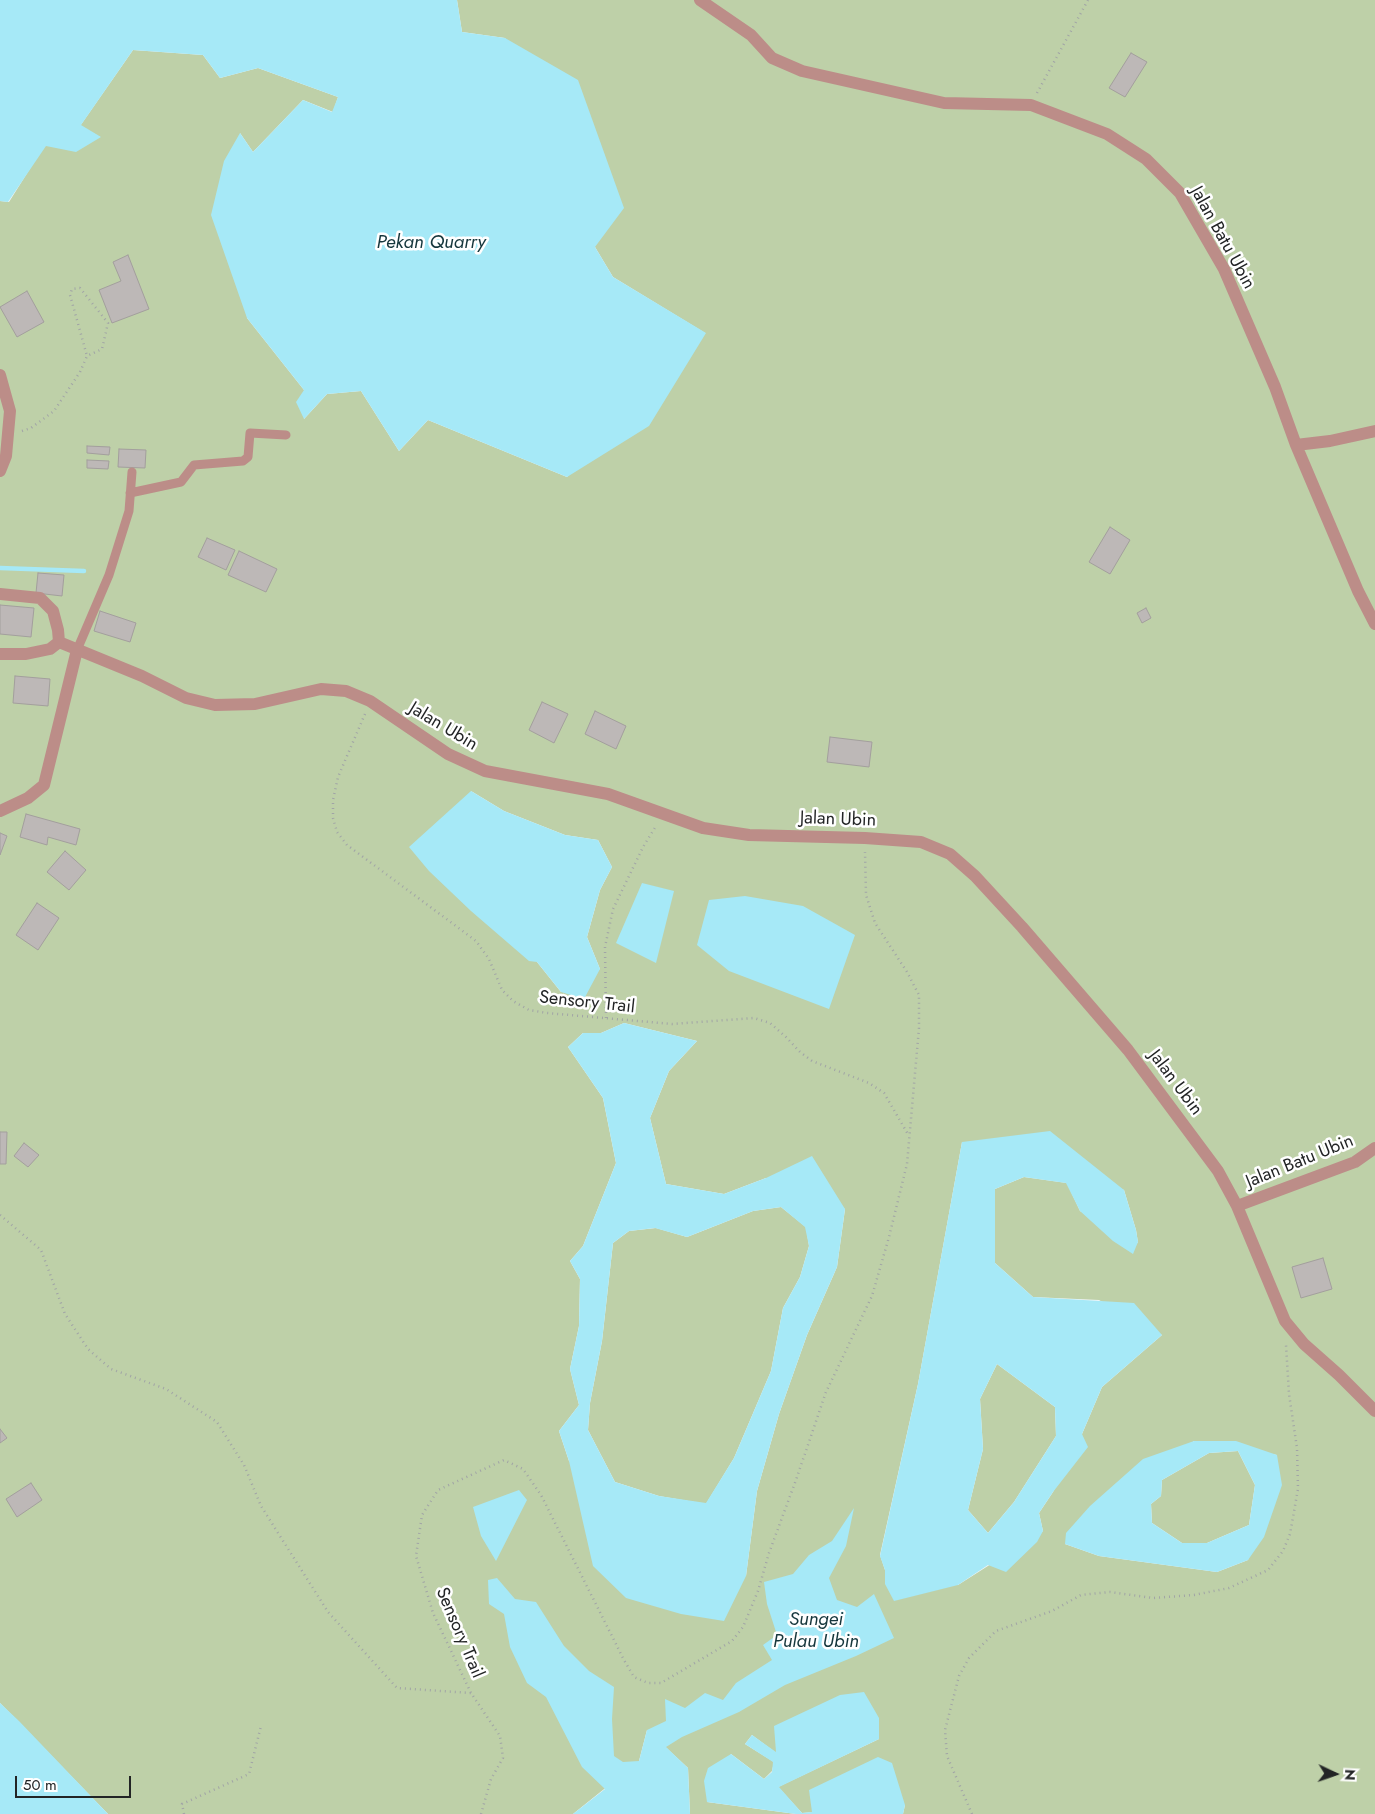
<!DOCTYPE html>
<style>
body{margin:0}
#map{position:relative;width:1375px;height:1814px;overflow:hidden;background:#f3f6f9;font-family:Jost,sans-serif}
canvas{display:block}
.north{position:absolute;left:1310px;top:1749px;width:50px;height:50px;-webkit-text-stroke:4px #fff;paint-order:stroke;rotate:93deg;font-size:14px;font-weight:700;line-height:20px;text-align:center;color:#222425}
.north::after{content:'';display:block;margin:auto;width:18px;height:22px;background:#222425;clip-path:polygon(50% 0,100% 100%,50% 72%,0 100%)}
.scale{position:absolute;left:15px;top:1776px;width:116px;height:22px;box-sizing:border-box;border:2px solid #222425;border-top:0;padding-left:6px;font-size:15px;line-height:18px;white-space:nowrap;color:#222425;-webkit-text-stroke:4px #fff;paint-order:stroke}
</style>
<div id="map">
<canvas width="1375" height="1814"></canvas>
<div class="north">N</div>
<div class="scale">50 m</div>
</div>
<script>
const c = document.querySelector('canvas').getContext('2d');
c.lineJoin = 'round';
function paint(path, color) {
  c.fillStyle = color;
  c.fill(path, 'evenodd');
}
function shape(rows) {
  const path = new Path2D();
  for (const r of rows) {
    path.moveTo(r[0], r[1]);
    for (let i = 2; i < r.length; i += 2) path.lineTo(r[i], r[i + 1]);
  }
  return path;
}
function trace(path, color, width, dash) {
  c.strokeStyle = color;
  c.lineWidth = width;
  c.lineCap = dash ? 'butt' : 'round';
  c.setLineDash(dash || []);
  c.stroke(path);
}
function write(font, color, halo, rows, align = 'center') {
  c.font = font + ' Jost,sans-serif';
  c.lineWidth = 5;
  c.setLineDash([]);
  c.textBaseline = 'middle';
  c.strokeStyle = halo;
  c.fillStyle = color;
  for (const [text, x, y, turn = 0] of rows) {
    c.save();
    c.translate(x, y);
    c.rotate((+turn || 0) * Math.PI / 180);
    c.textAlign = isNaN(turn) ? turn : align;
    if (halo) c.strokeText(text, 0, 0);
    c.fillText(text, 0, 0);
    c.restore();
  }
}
paint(shape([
 [457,0,1375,0,1375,1814,903,1814,905,1805,802,1813,778,1787,879,1739,776,1753,752,1735,745,1744,774,1762,772,1771,764,1779,731,1754,707,1802,796,1814,690,1814,688,1768,647,1730,639,1761,573,1814,108,1814,0,1703,0,201,9,202,44,146,71,132,100,137,80,126,133,50,203,55,220,78,258,68,338,97,333,112,303,100,253,152,240,133,247,318,304,390,304,419,327,394,361,391,399,451,428,420,567,477,705,333,613,277,595,247,505,38,462,32],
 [471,791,504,811,565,835,598,840,612,867,600,890,587,937,600,969,561,992,537,962],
 [624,1023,697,1041,669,1071,650,1118,666,1184,724,1194,766,1178,845,1209,837,1267,807,1335,779,1414,757,1491,746,1576,569,1461,559,1431,579,1405,570,1369,579,1326,580,1279,570,1261,583,1246,616,1163,603,1098,568,1047,583,1033,601,1033],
 [962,1142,1124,1190,1136,1230,1138,1243,1080,1211,1067,1183,1024,1177,995,1189,995,1263,1033,1297,1099,1300,1162,1335,1102,1387,1082,1434,1053,1492,1039,1513,1043,1531,958,1585,885,1584,885,1570,880,1555,918,1384],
 [1194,1441,1277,1455,1248,1560,1217,1572,1099,1556,1065,1544],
 [781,1207,806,1227,809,1246,800,1277,783,1308,771,1371,734,1458,706,1504,659,1496,615,1482,588,1430,590,1403,602,1341,613,1243,629,1231,656,1228,687,1237,753,1211],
 [997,1364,1055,1407,1056,1436,1014,1502,988,1533,968,1510,983,1449,980,1399],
 [1238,1451,1255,1485,1249,1525,1207,1543,1182,1543,1152,1523,1151,1504,1161,1496,1162,1480,1209,1453]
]), '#bed0a8');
paint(shape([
 [0,0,457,0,462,32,505,38,578,80,624,208,595,247,613,277,706,333,649,426,567,477,428,420,399,451,361,391,327,394,304,419,296,402,304,390,247,318,211,215,224,161,240,133,253,152,303,100,332,112,338,97,258,68,220,78,203,55,133,50,81,125,101,137,76,152,46,146,8,202,0,201],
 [471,791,504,811,565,835,598,840,612,867,600,890,587,937,600,969,584,999,561,992,537,962,529,961,471,911,429,871,409,847],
 [642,883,674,891,656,963,616,943],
 [745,896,803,906,855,935,829,1009,729,971,697,945,709,900],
 [624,1023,697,1041,669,1071,650,1118,666,1184,724,1194,766,1178,812,1156,845,1209,837,1267,807,1335,779,1414,757,1491,746,1576,724,1621,681,1614,626,1598,593,1566,569,1461,559,1431,579,1405,570,1369,579,1326,580,1279,570,1261,583,1246,616,1163,603,1098,568,1047,583,1033,601,1033],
 [781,1207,805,1227,809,1246,800,1277,783,1308,771,1371,734,1458,706,1503,659,1496,615,1482,588,1430,590,1403,602,1341,613,1243,629,1231,655,1228,687,1237,753,1211],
 [1050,1131,1124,1190,1136,1230,1138,1242,1133,1254,1113,1241,1080,1211,1066,1183,1024,1177,995,1189,995,1263,1033,1297,1134,1303,1162,1335,1102,1387,1082,1434,1088,1447,1053,1492,1039,1513,1043,1531,1037,1542,1006,1572,988,1565,958,1585,894,1601,885,1584,885,1570,880,1556,918,1384,962,1142],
 [997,1364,1055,1407,1056,1436,1014,1502,988,1533,968,1510,983,1449,980,1399],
 [1194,1441,1236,1441,1277,1455,1282,1485,1264,1537,1248,1560,1217,1572,1099,1556,1065,1544,1066,1533,1090,1506,1143,1459],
 [1238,1451,1255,1485,1249,1525,1207,1543,1182,1543,1152,1523,1151,1504,1161,1496,1162,1480,1209,1453],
 [519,1490,527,1500,496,1561,481,1536,473,1507],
 [854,1508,846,1546,829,1578,837,1600,857,1607,874,1594,894,1638,856,1656,785,1685,739,1712,682,1737,666,1747,688,1768,690,1814,573,1814,605,1789,582,1767,546,1697,527,1683,510,1647,504,1614,489,1604,488,1580,497,1578,515,1599,536,1602,564,1646,589,1671,614,1687,612,1719,614,1756,623,1762,639,1761,647,1730,666,1721,665,1699,685,1708,705,1693,723,1700,736,1683,772,1660,763,1645,777,1635,767,1604,764,1582,793,1574,809,1555,832,1541],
 [864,1692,879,1718,879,1739,779,1787,802,1813,812,1812,809,1790,878,1757,892,1763,905,1805,903,1814,796,1814,707,1802,704,1781,708,1768,731,1754,764,1779,772,1772,773,1762,745,1744,752,1735,776,1752,774,1726,840,1695],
 [0,1703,19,1721,108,1814,0,1814]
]), '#a6e9f7');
trace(shape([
 [0,568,84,571]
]), '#a6e9f7', 4.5);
const building = shape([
 [1131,53,1147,62,1125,97,1109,88,1131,53],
 [128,255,149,309,112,323,99,290,121,281,113,262,128,255],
 [27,291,44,322,17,337,0,307,27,291],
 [87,446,110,447,109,455,87,453,87,446],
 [119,449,146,450,145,468,118,467,119,449],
 [87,460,109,461,108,469,87,468,87,460],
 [1110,527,1130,540,1110,574,1089,562,1110,527],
 [207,538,235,550,226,570,198,557,207,538],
 [239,551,277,569,266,592,228,575,239,551],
 [38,573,64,575,62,596,36,593,38,573],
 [0,605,34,608,31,637,0,634,0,605],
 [1146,608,1151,618,1142,623,1137,613,1146,608],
 [100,611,136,623,130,642,94,631,100,611],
 [15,676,50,679,48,706,13,703,15,676],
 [542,702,568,714,554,743,529,730,542,702],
 [595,711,626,726,616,749,585,734,595,711],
 [830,737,872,742,869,767,827,762,830,737],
 [26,814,80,829,76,845,48,837,47,845,20,837,26,814],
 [0,833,7,836,0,855,0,833],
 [65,851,86,870,69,890,47,872,65,851],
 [37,903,59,918,38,950,16,935,37,903],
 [0,1132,7,1132,6,1164,0,1164,0,1132],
 [24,1143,39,1155,28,1167,14,1156,24,1143],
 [1323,1258,1332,1289,1301,1298,1292,1267,1323,1258],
 [0,1429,7,1438,0,1443,0,1429],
 [31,1483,42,1500,17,1517,6,1499,31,1483]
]);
paint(building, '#bdb8b7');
trace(building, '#a39f9d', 1);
trace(shape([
 [1037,93,1088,0],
 [22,431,31,428,54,411,80,372,87,356,102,349,108,323,80,288,72,289,70,295,87,356],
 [365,714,338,777,333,800,333,818,337,832,347,845,476,941,489,959,502,990,513,1001,529,1010,547,1013,672,1024,754,1018,770,1023,786,1037,800,1052,812,1061,869,1083,884,1093,909,1136],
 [606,1018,605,947,613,909,643,847,656,826],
 [0,1215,41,1250,65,1314,88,1349,111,1369,166,1389,217,1422,244,1465,261,1506,328,1612,397,1688,471,1693],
 [184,1814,182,1804,249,1774,261,1726],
 [481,1814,491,1779,503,1758,500,1736,471,1693,433,1613,416,1556,422,1515,438,1490,504,1460,523,1469,541,1495,624,1660,634,1677,648,1683,661,1683,732,1641,743,1627,758,1591,769,1553,796,1480,826,1392,872,1296,889,1237,907,1164,919,1028,919,995,907,972,875,923,866,895,865,852],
 [972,1814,947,1756,945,1730,959,1676,969,1658,996,1631,1052,1611,1081,1595,1110,1592,1153,1598,1194,1595,1229,1588,1268,1570,1283,1551,1290,1534,1298,1489,1297,1448,1289,1394,1286,1345]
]), '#a1a4a6', 2.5, [1, 4]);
trace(shape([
 [130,493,181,482,194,465,243,461,248,457,250,433,286,435],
 [77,650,109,575,129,511,132,472]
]), '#bc8d88', 9);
trace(shape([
 [700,0,751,35,772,58,802,71,944,103,1031,105,1107,134,1146,159,1180,193,1224,269,1275,387,1296,445,1358,591,1375,624],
 [0,375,10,411,6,456,0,471],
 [1296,445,1330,441,1375,431],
 [0,594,40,598,53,611,58,630,59,642],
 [59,642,142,676,186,698,215,705,255,704,321,689,346,691,370,701,448,754,485,771,608,794,703,828,749,835,865,838,921,842,950,854,975,876,1022,927,1128,1050,1218,1171,1237,1206,1285,1321,1304,1344,1339,1375,1375,1411],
 [0,654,26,654,50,649,59,642],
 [0,811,28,798,44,785,77,650],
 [1237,1206,1355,1162,1375,1148]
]), '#bc8d88', 12);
write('18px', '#222425', '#fff', [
 ["Jalan Batu Ubin",1222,238,61],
 ["Jalan Ubin",443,727,31],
 ["Jalan Ubin",838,820,2],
 ["Sensory Trail",587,1003,6],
 ["Jalan Ubin",1175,1083,53],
 ["Jalan Batu Ubin",1300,1162,-22],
 ["Sensory Trail",459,1633,67]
]);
write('italic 19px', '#16373d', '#fff', [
 ["Pekan Quarry",431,243],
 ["Sungei",816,1620],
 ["Pulau Ubin",816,1642]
]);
</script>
